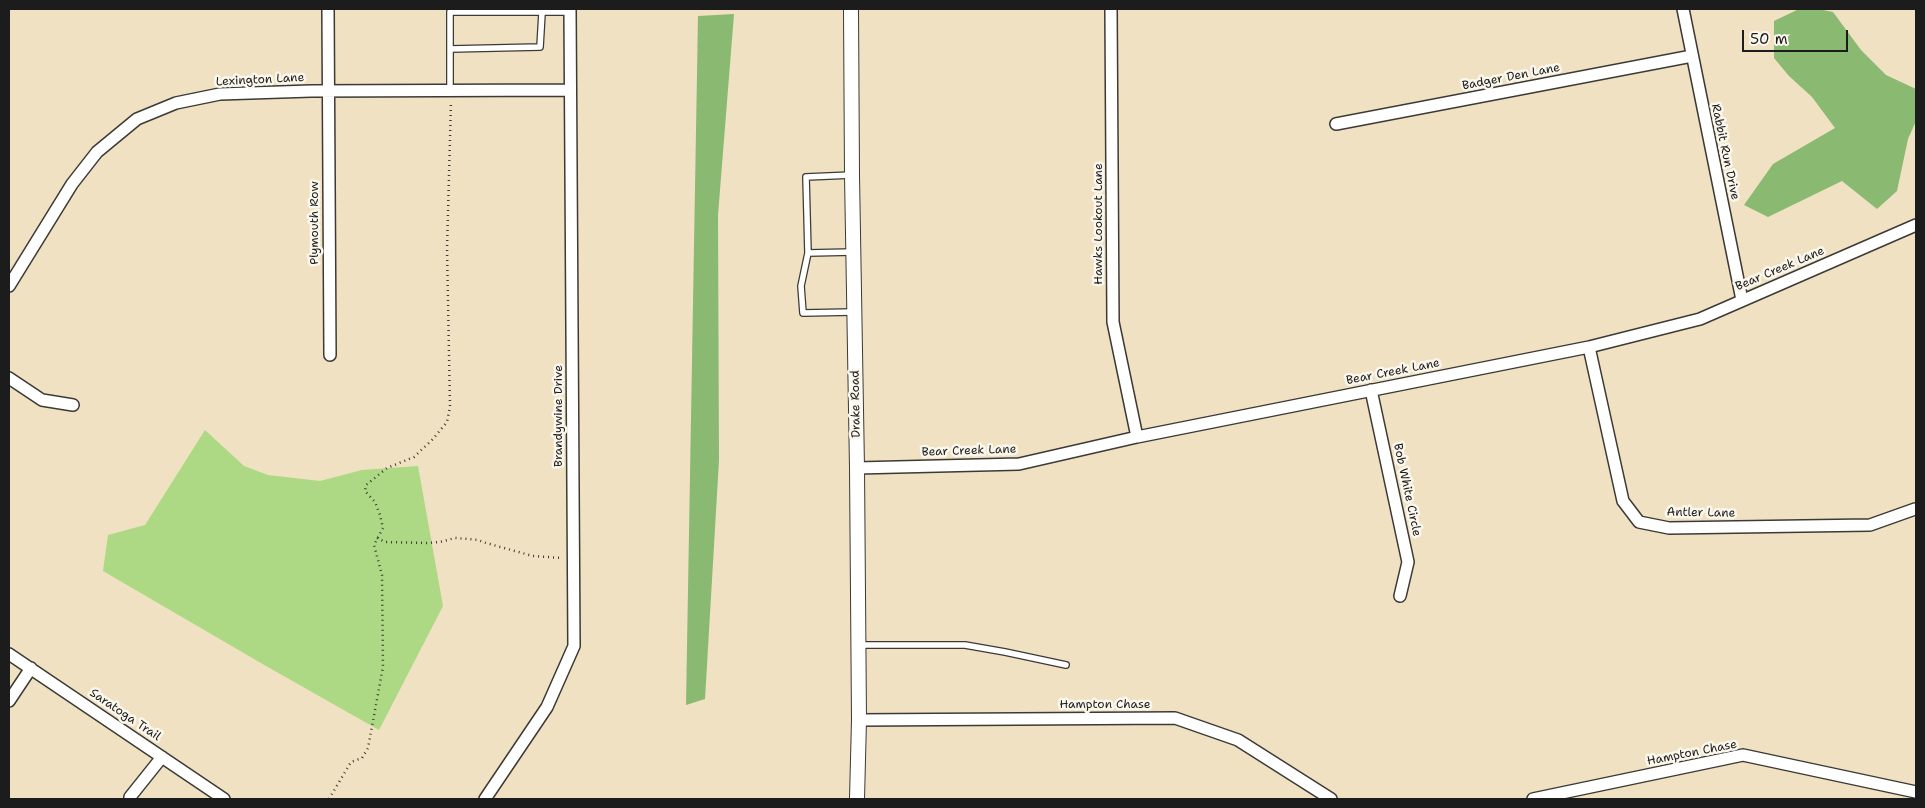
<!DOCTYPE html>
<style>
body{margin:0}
#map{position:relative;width:1925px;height:808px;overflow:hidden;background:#efe1c2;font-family:"Shantell Sans",sans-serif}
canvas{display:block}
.frame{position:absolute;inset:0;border:10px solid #1c1c1c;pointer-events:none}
.scale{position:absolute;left:1742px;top:30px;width:106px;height:22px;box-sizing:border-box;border:2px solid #1c1c1c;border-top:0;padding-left:6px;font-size:15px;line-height:18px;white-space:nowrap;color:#1c1c1c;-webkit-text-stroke:4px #fbf7ec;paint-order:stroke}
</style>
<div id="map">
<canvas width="1925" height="808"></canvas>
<div class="frame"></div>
<div class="scale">50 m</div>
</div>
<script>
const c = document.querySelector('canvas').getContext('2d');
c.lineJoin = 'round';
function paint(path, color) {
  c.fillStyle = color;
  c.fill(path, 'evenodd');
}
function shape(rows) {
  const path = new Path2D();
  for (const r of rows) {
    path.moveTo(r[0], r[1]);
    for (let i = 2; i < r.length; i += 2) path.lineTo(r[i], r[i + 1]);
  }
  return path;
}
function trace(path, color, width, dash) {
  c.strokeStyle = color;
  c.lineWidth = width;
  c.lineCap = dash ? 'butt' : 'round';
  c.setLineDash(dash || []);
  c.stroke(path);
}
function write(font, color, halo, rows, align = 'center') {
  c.font = font + ' "Shantell Sans",sans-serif';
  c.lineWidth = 5;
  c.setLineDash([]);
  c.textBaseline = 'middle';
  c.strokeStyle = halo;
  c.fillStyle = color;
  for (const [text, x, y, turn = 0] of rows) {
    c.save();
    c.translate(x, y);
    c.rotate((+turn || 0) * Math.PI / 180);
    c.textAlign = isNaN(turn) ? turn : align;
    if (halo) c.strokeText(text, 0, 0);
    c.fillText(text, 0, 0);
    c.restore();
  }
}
paint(shape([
 [205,430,244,466,268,475,320,481,362,470,418,466,443,606,379,730,266,666,103,571,108,535,145,525]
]), '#add984');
paint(shape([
 [1799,9,1818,9,1833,12,1861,50,1886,75,1916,89,1916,121,1908,139,1897,191,1877,209,1842,181,1768,217,1744,205,1773,164,1835,128,1812,97,1789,76,1774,58,1774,21],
 [734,14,718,215,719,460,705,699,686,705,698,16]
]), '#8ab972');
const service = shape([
 [450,49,540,47,542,13],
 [450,91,450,12,570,12],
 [852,175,806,177,808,253,853,252],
 [808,253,801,286,803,313,853,312],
 [858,645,965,645,1005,652,1066,665]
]);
const minor = shape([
 [328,9,330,355],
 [1111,9,1113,322,1137,437],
 [1683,9,1742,300],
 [1336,124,1692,56],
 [9,286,72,184,97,152,137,119,176,103,220,94,311,91,570,90],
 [1589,347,1623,501,1639,522,1669,528,1870,525,1915,509],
 [9,378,42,400,73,405],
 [1371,390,1408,562,1400,596],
 [857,468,1019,464,1137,437,1589,347,1700,319,1916,225],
 [9,654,224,799],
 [9,701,31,668],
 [859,720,1175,718,1238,740,1331,799],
 [130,799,130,797,162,757],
 [485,799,547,707,574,646,570,9],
 [1533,799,1743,755,1916,792]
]);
const tertiary = shape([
 [851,9,852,175,857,468,859,720,857,799]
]);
trace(service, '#3c3a35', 8);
trace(minor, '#3c3a35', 14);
trace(tertiary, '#3c3a35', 16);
trace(shape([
 [377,538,385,542,427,543,440,542,455,538,469,539,478,540,486,543,533,556,562,558],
 [329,799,351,762,362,758,368,748,383,667,382,575,374,545,383,528,380,515,375,502,365,491,366,485,387,468,414,457,433,439,447,422,450,407,447,249,451,102]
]), '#3c3a35', 2.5, [1, 4]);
trace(service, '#fff', 5.5);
trace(minor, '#fff', 11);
trace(tertiary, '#fff', 14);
write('12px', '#1c1c1c', '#fbf7ec', [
 ["Badger Den Lane",1511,77,-11],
 ["Lexington Lane",260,80,-3],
 ["Rabbit Run Drive",1725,152,78],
 ["Plymouth Row",315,223,-90],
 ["Hawks Lookout Lane",1099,224,-90],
 ["Bear Creek Lane",1780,269,-23],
 ["Bear Creek Lane",1393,372,-11],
 ["Drake Road",856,404,-91],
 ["Brandywine Drive",559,416,-90],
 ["Bear Creek Lane",969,451,-2],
 ["Bob White Circle",1407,490,78],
 ["Antler Lane",1701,513,1],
 ["Hampton Chase",1105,705],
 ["Saratoga Trail",125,715,34],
 ["Hampton Chase",1692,753,-11]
]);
</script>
